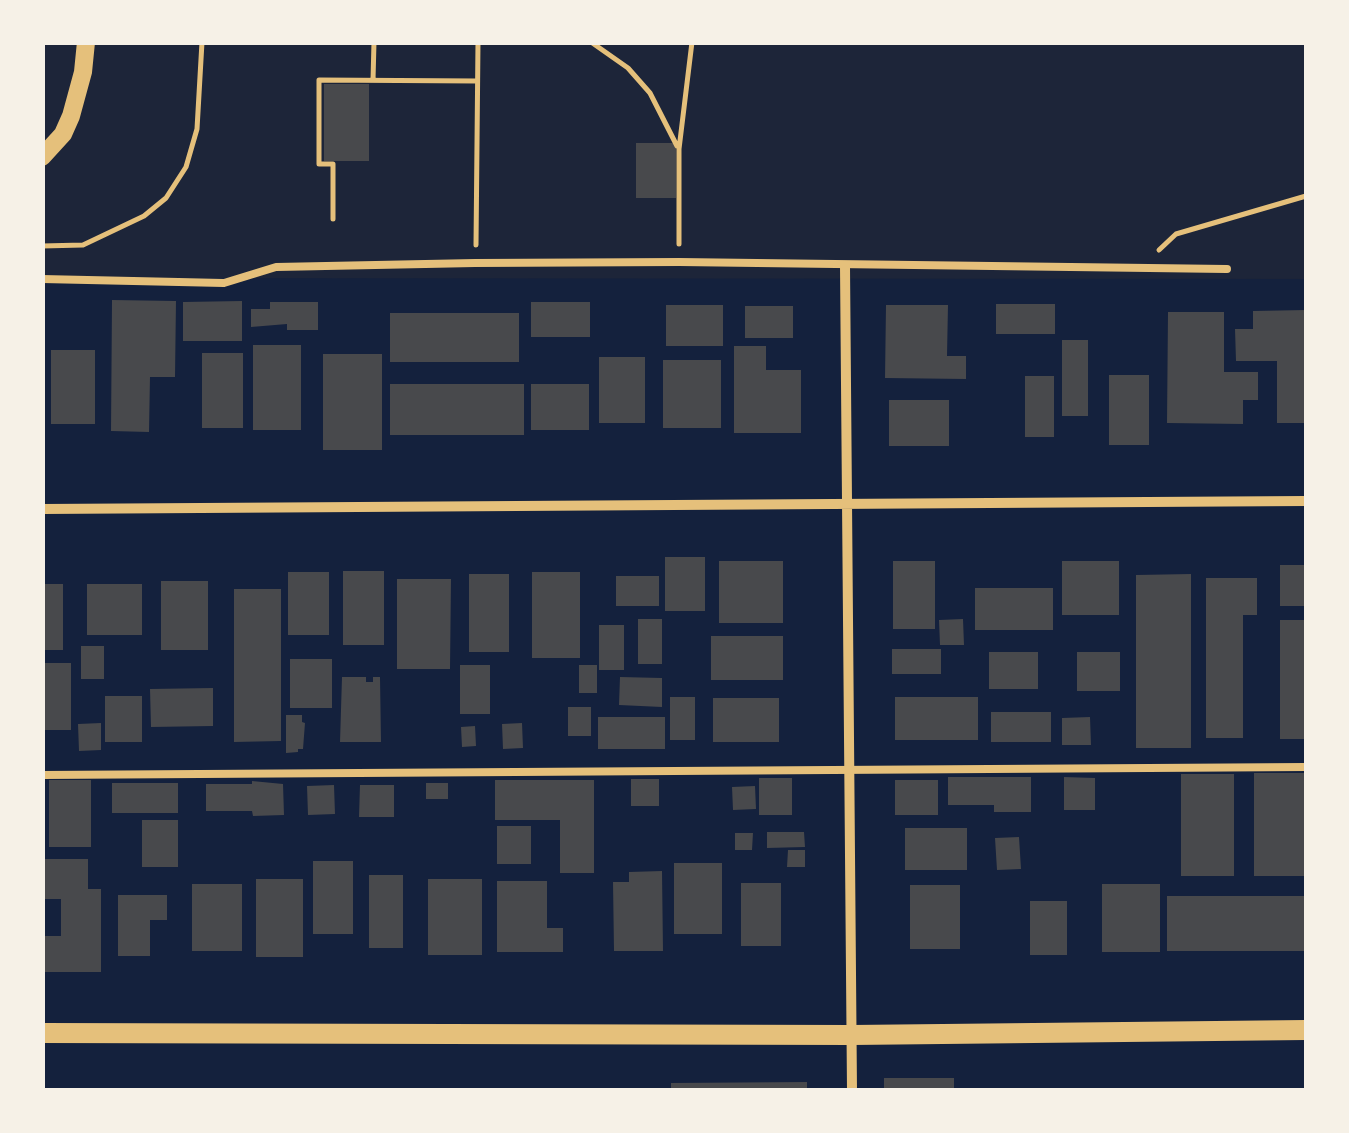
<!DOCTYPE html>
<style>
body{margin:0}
#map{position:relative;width:1349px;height:1133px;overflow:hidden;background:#14213d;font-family:"Space Grotesk",sans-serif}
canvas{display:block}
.frame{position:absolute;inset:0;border:45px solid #f6f1e7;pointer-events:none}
</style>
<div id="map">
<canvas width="1349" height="1133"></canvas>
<div class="frame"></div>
</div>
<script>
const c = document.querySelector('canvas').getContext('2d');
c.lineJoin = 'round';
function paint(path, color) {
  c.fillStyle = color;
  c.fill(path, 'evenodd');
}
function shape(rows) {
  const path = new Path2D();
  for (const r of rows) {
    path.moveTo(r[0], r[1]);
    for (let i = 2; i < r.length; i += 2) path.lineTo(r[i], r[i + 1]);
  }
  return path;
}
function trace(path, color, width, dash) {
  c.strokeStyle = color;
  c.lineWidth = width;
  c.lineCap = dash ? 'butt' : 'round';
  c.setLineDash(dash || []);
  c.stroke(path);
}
paint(shape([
 [43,43,1306,43,1306,279,43,278]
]), '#1d2539');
paint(shape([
 [324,84,369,84,369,161,324,161],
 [636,143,676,143,676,198,636,198],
 [112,300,176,301,175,377,150,377,149,432,111,431],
 [242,301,242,341,183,341,183,302],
 [270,302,318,302,318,330,287,330,287,324,251,327,251,309,270,309],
 [531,302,590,302,590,337,531,337],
 [996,304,1055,304,1055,334,996,334],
 [666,305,723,305,723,346,666,346],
 [886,305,948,305,947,356,966,356,966,379,885,378],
 [745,306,793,306,793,338,745,338],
 [1306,310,1306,423,1277,423,1277,361,1236,361,1235,329,1253,329,1253,311],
 [1168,312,1224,312,1224,372,1258,372,1258,400,1243,400,1243,424,1167,423],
 [390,313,519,313,519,362,390,362],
 [1062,340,1088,340,1088,416,1062,416],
 [253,345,301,345,301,430,253,430],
 [734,346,766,346,766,370,801,370,801,433,734,433],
 [51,350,95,350,95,424,51,424],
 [202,353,243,353,243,428,202,428],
 [323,354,382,354,382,450,323,450],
 [599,357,645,357,645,423,599,423],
 [663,360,721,360,721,428,663,428],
 [1109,375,1149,375,1149,445,1109,445],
 [1025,376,1054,376,1054,437,1025,437],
 [390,384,524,384,524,435,390,435],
 [531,384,589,384,589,430,531,430],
 [889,400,949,400,949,446,889,446],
 [665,557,705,557,705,611,665,611],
 [719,561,783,561,783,623,719,623],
 [893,561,935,561,935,629,893,629],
 [1062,561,1119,561,1119,615,1062,615],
 [1280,565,1306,565,1306,606,1280,606],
 [343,571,384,571,384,645,343,645],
 [288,572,329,572,329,635,288,635],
 [532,572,580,572,580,658,532,658],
 [469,574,509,574,509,652,469,652],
 [1191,574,1191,748,1136,748,1136,575],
 [616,576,659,576,659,606,616,606],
 [1206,578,1257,578,1257,615,1243,615,1243,738,1206,738],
 [397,579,451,579,450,669,397,669],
 [161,581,208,581,208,650,161,650],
 [42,584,63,584,63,650,42,650],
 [87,584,142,584,142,635,87,635],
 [975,588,1053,588,1053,630,975,630],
 [234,589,281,589,281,741,234,742],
 [638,619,662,619,662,664,638,664],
 [963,619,964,645,940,645,939,620],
 [1280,620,1306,620,1306,739,1280,739],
 [599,625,624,625,624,670,599,670],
 [711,636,783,636,783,680,711,680],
 [81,646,104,646,104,679,81,679],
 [892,649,941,649,941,674,892,674],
 [989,652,1038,652,1038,689,989,689],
 [1077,652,1120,652,1120,691,1077,691],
 [290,659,332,659,332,708,290,708],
 [42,663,71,663,71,730,42,730],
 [460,665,490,665,490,714,460,714],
 [579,665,597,665,597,693,579,693],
 [342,677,366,677,366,682,373,682,373,677,380,677,381,742,340,742],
 [620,677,662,678,662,707,619,705],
 [213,688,213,726,151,727,150,689],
 [105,696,142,696,142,742,105,742],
 [670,697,695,697,695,740,670,740],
 [895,697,978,697,978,740,895,740],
 [713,698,779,698,779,742,713,742],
 [568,707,591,707,591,736,568,736],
 [991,712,1051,712,1051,742,991,742],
 [286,715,302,715,302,722,305,723,303,749,298,749,298,752,286,753],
 [598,717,665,717,665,749,598,749],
 [1090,717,1091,745,1062,745,1062,718],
 [101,723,101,750,79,751,78,724],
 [522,723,523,748,503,749,502,724],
 [475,726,476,746,462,747,461,727],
 [1254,773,1305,773,1305,876,1254,876],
 [1181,774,1234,774,1234,876,1181,876],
 [948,777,1031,777,1031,812,994,812,994,805,948,805],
 [1064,777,1095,778,1095,810,1064,810],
 [759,778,792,778,792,815,759,815],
 [631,779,659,779,659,806,631,806],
 [49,780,91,780,91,847,49,847],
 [495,780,594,780,594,873,560,873,560,820,495,820],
 [895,780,938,780,938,815,895,815],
 [252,781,283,784,284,815,253,816,252,811,206,811,206,784,252,784],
 [112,783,178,783,178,813,112,813],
 [426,783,448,783,448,799,426,799],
 [334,785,335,814,308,815,307,786],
 [360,785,394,785,394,817,359,817],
 [755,786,756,809,733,810,732,787],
 [142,820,178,820,178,867,142,867],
 [497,826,531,826,531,864,497,864],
 [905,828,967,828,967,870,905,870],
 [767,832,804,832,805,847,767,848],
 [735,833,753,833,752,850,735,850],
 [1019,837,1021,869,997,870,995,838],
 [788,850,805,850,805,867,787,867],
 [42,859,88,859,88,889,101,889,101,972,42,972,42,936,61,936,61,899,42,899],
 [313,861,353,861,353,934,313,934],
 [674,863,722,863,722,934,674,934],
 [662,871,663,951,614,951,613,882,629,882,629,872],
 [369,875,403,875,403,948,369,948],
 [256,879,303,879,303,957,256,957],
 [428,879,482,879,482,955,428,955],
 [497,881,547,881,547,928,563,928,563,952,497,952],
 [741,883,781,883,781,946,741,946],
 [192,884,242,884,242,951,192,951],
 [1102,884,1160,884,1160,952,1102,952],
 [910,885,960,885,960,949,910,949],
 [118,895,167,895,167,920,150,920,150,956,118,956],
 [1167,896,1306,896,1306,951,1167,951],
 [1030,901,1067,901,1067,955,1030,955],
 [884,1078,954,1078,954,1090,884,1090],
 [807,1082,807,1090,671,1090,671,1083]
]), '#48494c');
trace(shape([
 [591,42,628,68,650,93,677,146],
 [373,80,374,42],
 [333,219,333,164,319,164,319,80,477,81],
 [679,244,679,149,692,42],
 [476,245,478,42],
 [42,246,83,245,144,216,166,198,186,167,197,129,202,42],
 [1159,250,1176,234,1306,196]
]), '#e5c07b', 5);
trace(shape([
 [42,279,224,283,276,267,475,263,679,262,1227,269],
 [42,775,1306,767]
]), '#e5c07b', 8);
trace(shape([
 [845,266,852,1090],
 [42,509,1306,501]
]), '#e5c07b', 10);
trace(shape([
 [42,157,63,134,71,116,83,72,86,42]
]), '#e5c07b', 18);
trace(shape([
 [42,1033,852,1035,1306,1030]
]), '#e5c07b', 20);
</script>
